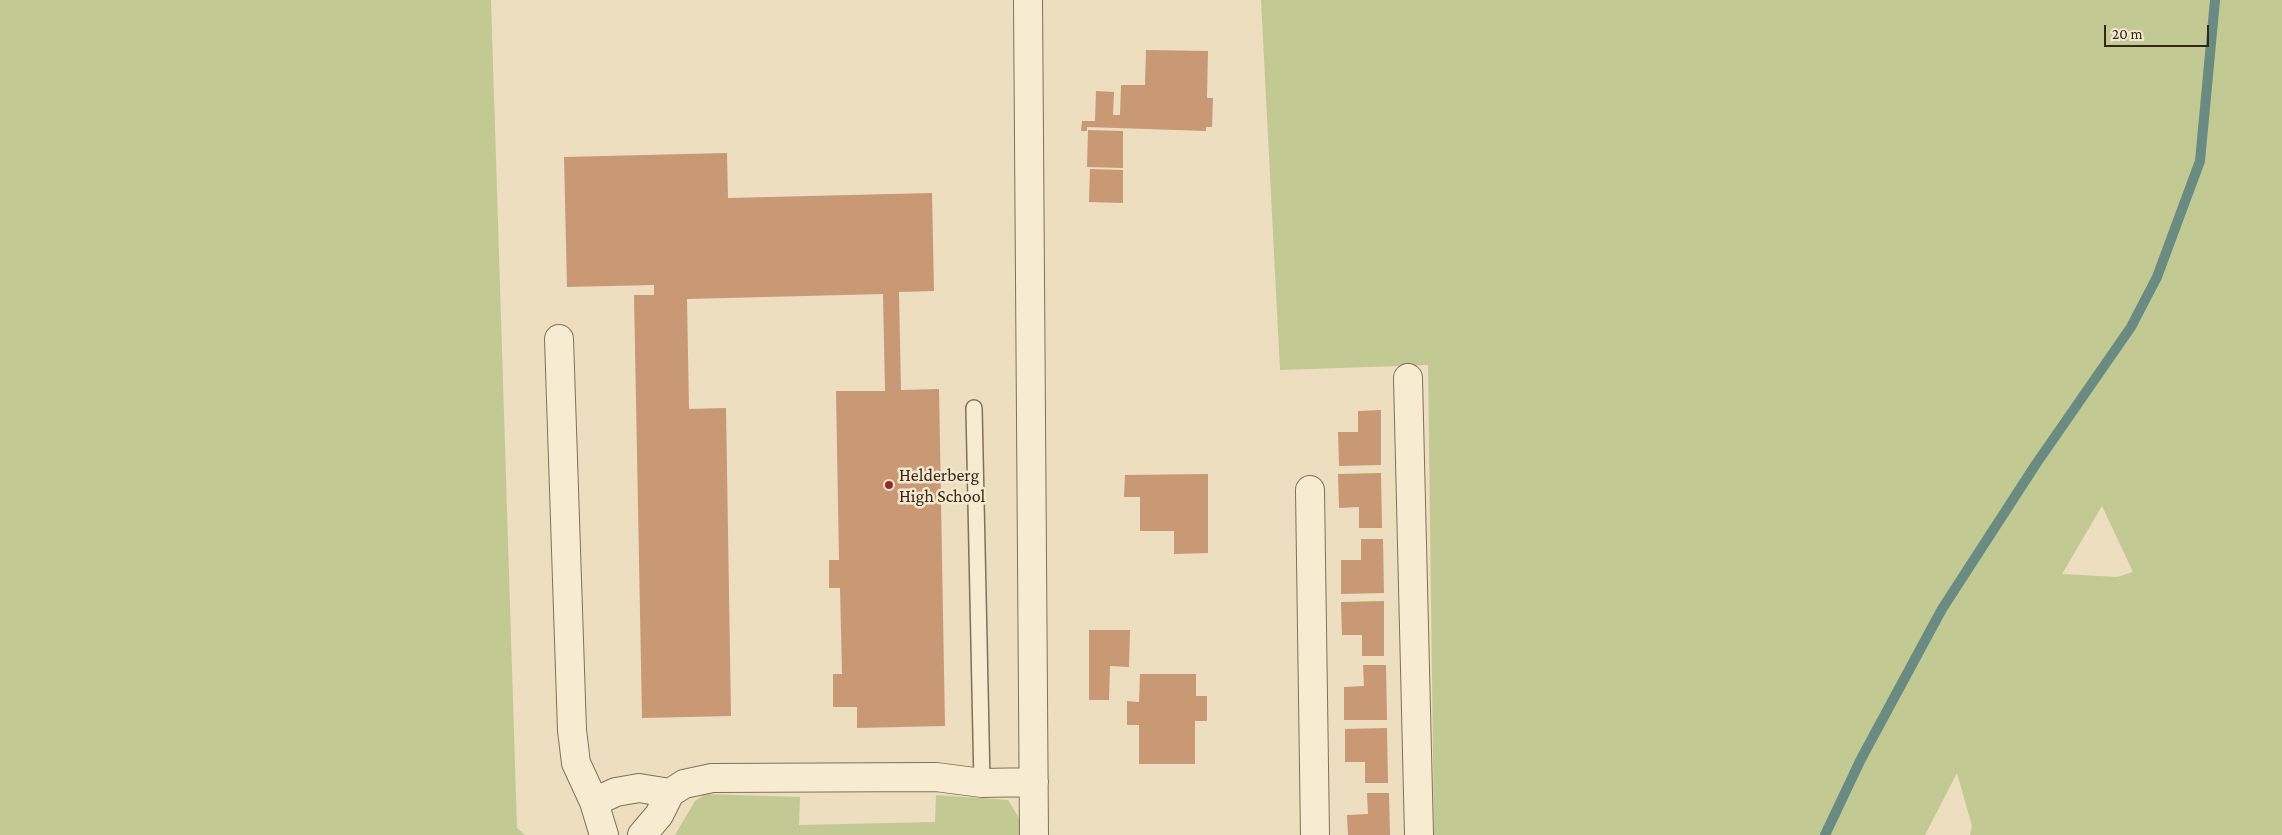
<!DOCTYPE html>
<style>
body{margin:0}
#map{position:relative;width:2282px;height:835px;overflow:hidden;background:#ecdebf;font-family:"Crimson Pro",serif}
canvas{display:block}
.scale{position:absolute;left:2104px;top:25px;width:105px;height:22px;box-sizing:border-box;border:2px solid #33271c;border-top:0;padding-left:6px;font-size:15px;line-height:18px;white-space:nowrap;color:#33271c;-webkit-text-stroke:4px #f4e8ce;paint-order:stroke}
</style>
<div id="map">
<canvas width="2282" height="835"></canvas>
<div class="scale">20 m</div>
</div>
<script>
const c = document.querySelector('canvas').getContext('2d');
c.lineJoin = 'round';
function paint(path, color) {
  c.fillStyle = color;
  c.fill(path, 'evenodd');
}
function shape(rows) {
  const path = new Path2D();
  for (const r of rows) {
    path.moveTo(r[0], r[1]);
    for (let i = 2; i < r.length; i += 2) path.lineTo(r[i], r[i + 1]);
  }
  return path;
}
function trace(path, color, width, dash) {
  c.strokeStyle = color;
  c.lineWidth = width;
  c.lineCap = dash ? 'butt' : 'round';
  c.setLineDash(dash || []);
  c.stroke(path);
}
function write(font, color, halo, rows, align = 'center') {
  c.font = font + ' "Crimson Pro",serif';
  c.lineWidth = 5;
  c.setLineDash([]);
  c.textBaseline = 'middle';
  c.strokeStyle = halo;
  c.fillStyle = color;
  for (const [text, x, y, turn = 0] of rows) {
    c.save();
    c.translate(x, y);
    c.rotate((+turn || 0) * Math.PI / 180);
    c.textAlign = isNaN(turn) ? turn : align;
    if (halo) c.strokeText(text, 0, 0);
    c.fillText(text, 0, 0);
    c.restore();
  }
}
paint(shape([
 [0,0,491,0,517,828,525,835,0,835],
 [1261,0,2282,0,2282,835,1970,835,1972,826,1957,773,1925,835,1434,835,1428,365,1280,370],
 [2102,506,2133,572,2117,577,2062,574],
 [705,794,800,797,799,825,935,822,936,795,1008,800,1026,829,1026,835,675,835,695,801]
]), '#c3c993');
trace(shape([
 [1825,835,1861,759,1942,609,2036,464,2131,327,2157,277,2200,161,2215,0]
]), '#6a8b82', 10);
paint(shape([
 [1146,50,1208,51,1207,98,1213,98,1212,127,1206,127,1206,131,1087,127,1087,131,1081,131,1082,121,1095,121,1096,91,1114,92,1113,115,1120,115,1121,85,1145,85],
 [1088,130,1123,131,1123,168,1087,167],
 [727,153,728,198,932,193,934,291,899,292,901,390,939,389,945,726,857,728,857,707,833,707,833,674,842,674,840,588,829,588,829,560,839,560,836,391,885,391,883,294,687,299,689,409,726,408,731,716,642,718,634,295,654,295,654,285,567,287,564,157],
 [1090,169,1123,170,1123,203,1089,202],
 [1381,410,1381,465,1339,466,1338,432,1358,432,1358,411],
 [1381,473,1382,528,1359,528,1359,507,1339,508,1338,474],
 [1208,474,1208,553,1174,554,1174,531,1140,531,1140,497,1124,497,1125,475],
 [1361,539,1383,539,1384,593,1341,594,1341,560,1361,560],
 [1384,601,1384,656,1362,656,1362,635,1342,635,1341,602],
 [1089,630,1130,630,1129,667,1110,666,1109,700,1089,700],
 [1363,665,1386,665,1387,720,1344,720,1344,687,1364,686],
 [1140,674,1196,674,1196,696,1207,696,1207,721,1195,721,1195,764,1139,764,1139,725,1127,725,1127,701,1139,702],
 [1387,728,1388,783,1365,783,1365,762,1345,762,1345,729],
 [1367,793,1389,793,1390,835,1348,835,1347,815,1368,814]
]), '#c99875');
const lane = shape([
 [974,408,982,783]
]);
const street = shape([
 [1028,0,1034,835],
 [559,339,572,730,576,763,594,802,604,835],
 [1408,378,1419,835],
 [1310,490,1315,835],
 [594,802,616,792,639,788,670,793],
 [642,835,659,815,670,793,684,784,712,778,936,777,982,783,1034,782]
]);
trace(lane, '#846f58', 18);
trace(street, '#846f58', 30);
trace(lane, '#f7ecd1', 15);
trace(street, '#f7ecd1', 28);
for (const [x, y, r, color] of [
 [889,485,5,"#902a2b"]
]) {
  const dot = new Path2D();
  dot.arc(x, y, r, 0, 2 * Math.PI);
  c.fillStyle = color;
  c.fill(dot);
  trace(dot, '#f4e8ce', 2);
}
write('18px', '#33271c', '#f4e8ce', [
 ["Helderberg",899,475],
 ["High School",899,496]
], 'left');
</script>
